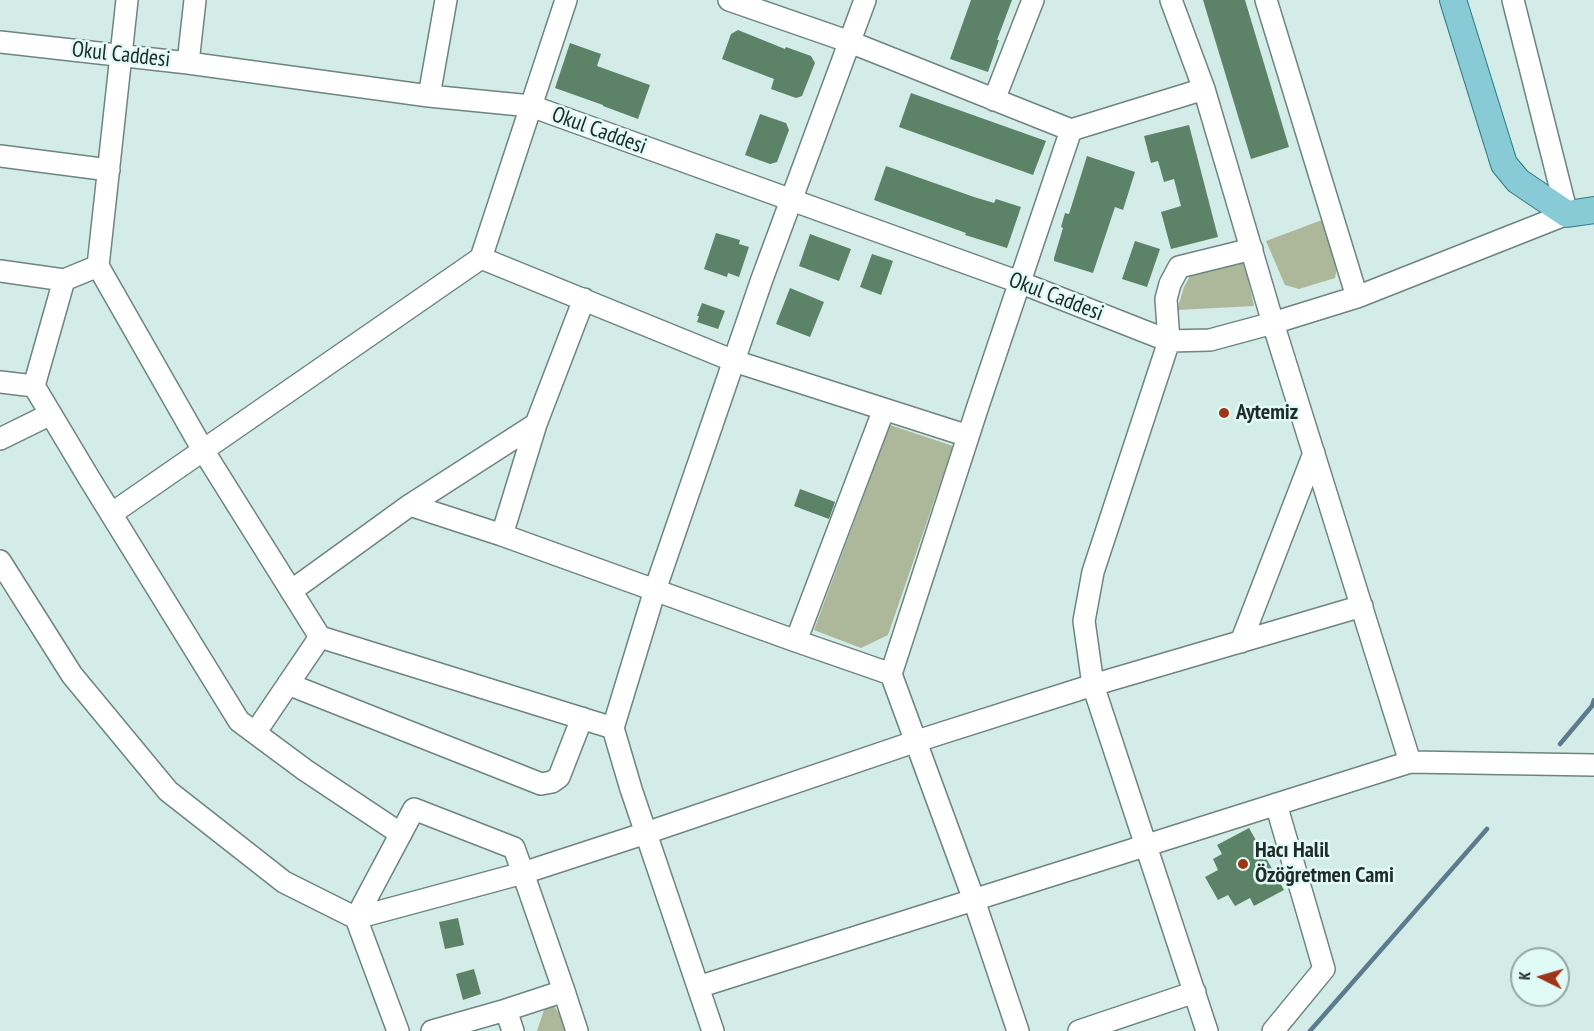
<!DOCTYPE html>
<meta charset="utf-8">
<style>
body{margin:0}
#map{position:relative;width:1594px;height:1031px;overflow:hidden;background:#d3ece7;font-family:"PT Sans Narrow",sans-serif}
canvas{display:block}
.north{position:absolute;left:1510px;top:947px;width:60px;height:60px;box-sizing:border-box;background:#e0faf5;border:2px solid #94a7a3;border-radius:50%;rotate:275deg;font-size:16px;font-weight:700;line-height:24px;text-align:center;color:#212b29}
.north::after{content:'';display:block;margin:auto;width:21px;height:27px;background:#9d3517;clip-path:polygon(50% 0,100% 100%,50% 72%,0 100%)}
</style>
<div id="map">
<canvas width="1594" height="1031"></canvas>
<div class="north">K</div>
</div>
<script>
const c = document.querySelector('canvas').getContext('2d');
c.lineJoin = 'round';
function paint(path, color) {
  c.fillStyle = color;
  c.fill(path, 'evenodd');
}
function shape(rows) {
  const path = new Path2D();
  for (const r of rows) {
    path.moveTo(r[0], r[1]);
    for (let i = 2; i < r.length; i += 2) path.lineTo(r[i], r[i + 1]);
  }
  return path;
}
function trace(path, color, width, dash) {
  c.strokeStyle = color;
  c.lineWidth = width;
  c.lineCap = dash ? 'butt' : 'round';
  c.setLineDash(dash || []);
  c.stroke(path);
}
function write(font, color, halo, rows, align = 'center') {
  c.font = font + ' "PT Sans Narrow",sans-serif';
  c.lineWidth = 5;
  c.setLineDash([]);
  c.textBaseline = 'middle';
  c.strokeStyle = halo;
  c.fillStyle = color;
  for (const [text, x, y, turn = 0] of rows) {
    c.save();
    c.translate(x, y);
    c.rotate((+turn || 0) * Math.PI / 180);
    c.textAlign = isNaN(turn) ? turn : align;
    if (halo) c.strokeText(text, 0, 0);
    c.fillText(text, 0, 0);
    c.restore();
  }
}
paint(shape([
 [1322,220,1337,268,1335,278,1299,289,1285,285,1266,241],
 [1241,262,1245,265,1254,306,1177,310,1184,287,1190,276],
 [890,425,953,446,888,635,861,648,814,630],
 [549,1006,554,1006,560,1015,565,1031,537,1031,545,1007]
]), '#adb89a');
trace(shape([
 [1560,744,1592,706,1594,700],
 [1310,1031,1487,829]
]), '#5b7b8e', 4.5);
paint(shape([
 [971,0,1012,0,997,40,999,40,988,72,950,59],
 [1203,0,1245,0,1289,147,1251,159],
 [738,30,785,49,786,47,811,56,815,63,802,96,796,98,771,89,774,79,722,59,731,34],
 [570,43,601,54,597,66,650,85,638,119,603,106,603,105,555,88],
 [911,93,1046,141,1033,175,899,127],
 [760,114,786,123,789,130,777,162,770,164,745,155],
 [1189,125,1218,237,1171,249,1161,212,1181,206,1174,179,1164,182,1158,161,1151,163,1144,136],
 [1087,156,1135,172,1123,210,1115,207,1093,273,1054,261,1054,258,1063,228,1061,227,1065,213,1069,214],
 [886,166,974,197,994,203,996,199,1021,207,1007,248,965,235,966,233,874,200],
 [716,233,740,240,739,244,749,247,739,277,728,273,727,277,704,269],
 [810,234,851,249,839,281,799,266],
 [1135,241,1160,249,1147,287,1122,279],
 [872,254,893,261,881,295,860,287],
 [790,288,824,302,810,337,776,324],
 [702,303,725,311,718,329,697,322,699,316,697,316],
 [800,489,835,502,829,519,794,506],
 [1249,828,1284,890,1254,906,1250,898,1235,906,1228,895,1218,900,1205,877,1218,870,1213,859,1222,854,1217,845],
 [458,918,464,945,445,949,439,922],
 [474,969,481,994,463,1000,456,974]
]), '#5c8367');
const minor = shape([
 [729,0,850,42,1071,130,1204,89],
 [1266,0,1357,297],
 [0,42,188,63,429,96,531,106,1019,282,1169,341,1210,340,1273,323,1357,297,1567,214,1513,0],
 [188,63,195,0],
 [429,96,446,0],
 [994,100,1033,0],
 [0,156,109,170],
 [481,258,734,361,968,436],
 [98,266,203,450,320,637,613,728],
 [0,271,64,280,34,386,89,478,239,721,305,770,401,834],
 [64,280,98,266,127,0],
 [0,382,34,386],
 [0,439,51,414],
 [410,505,502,535,796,641,884,409],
 [111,514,481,258,566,0],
 [502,535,536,424,584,299],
 [0,561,72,675,168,791,284,882,356,918,414,809,514,848,523,873,646,833,917,741,1093,685,1362,606],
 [291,591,410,505,536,424],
 [796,641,891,674],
 [1241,642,1314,453],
 [288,684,541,784,552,782,559,777,582,718],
 [255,733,320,637],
 [1410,762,1594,765],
 [698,987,1410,762,1273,323,1204,89,1171,0],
 [564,991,577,1031],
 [506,1010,513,1031],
 [398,1031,356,918,523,873,564,991,506,1010,432,1031],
 [713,1031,631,789,613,728,655,590,762,279,865,0],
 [1018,1031,974,900,891,674,978,406,1071,130],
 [1079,1031,1195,992],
 [1207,1031,1093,685,1084,621,1093,572,1169,341,1166,299,1170,284,1179,267,1252,249],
 [1273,1031,1324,969,1276,804]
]);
const major = shape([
 [1453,0,1504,164,1518,181,1567,214,1594,210]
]);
trace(minor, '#6d8480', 24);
trace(major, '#317b87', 28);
trace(minor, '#fff', 21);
trace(major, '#88cad5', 26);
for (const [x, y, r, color] of [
 [1224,413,6,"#9d3517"],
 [1243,864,6,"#9d3517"]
]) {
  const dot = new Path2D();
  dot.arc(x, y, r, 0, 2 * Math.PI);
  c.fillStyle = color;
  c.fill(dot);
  trace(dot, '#e0faf5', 2);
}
write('22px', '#212b29', '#e0faf5', [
 ["Okul Caddesi",121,55,6],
 ["Okul Caddesi",599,131,20],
 ["Okul Caddesi",1056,297,21]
]);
write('bold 22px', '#212b29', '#e0faf5', [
 ["Aytemiz",1236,413],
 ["Hacı Halil",1255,851],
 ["Özöğretmen Cami",1255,876]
], 'left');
</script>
